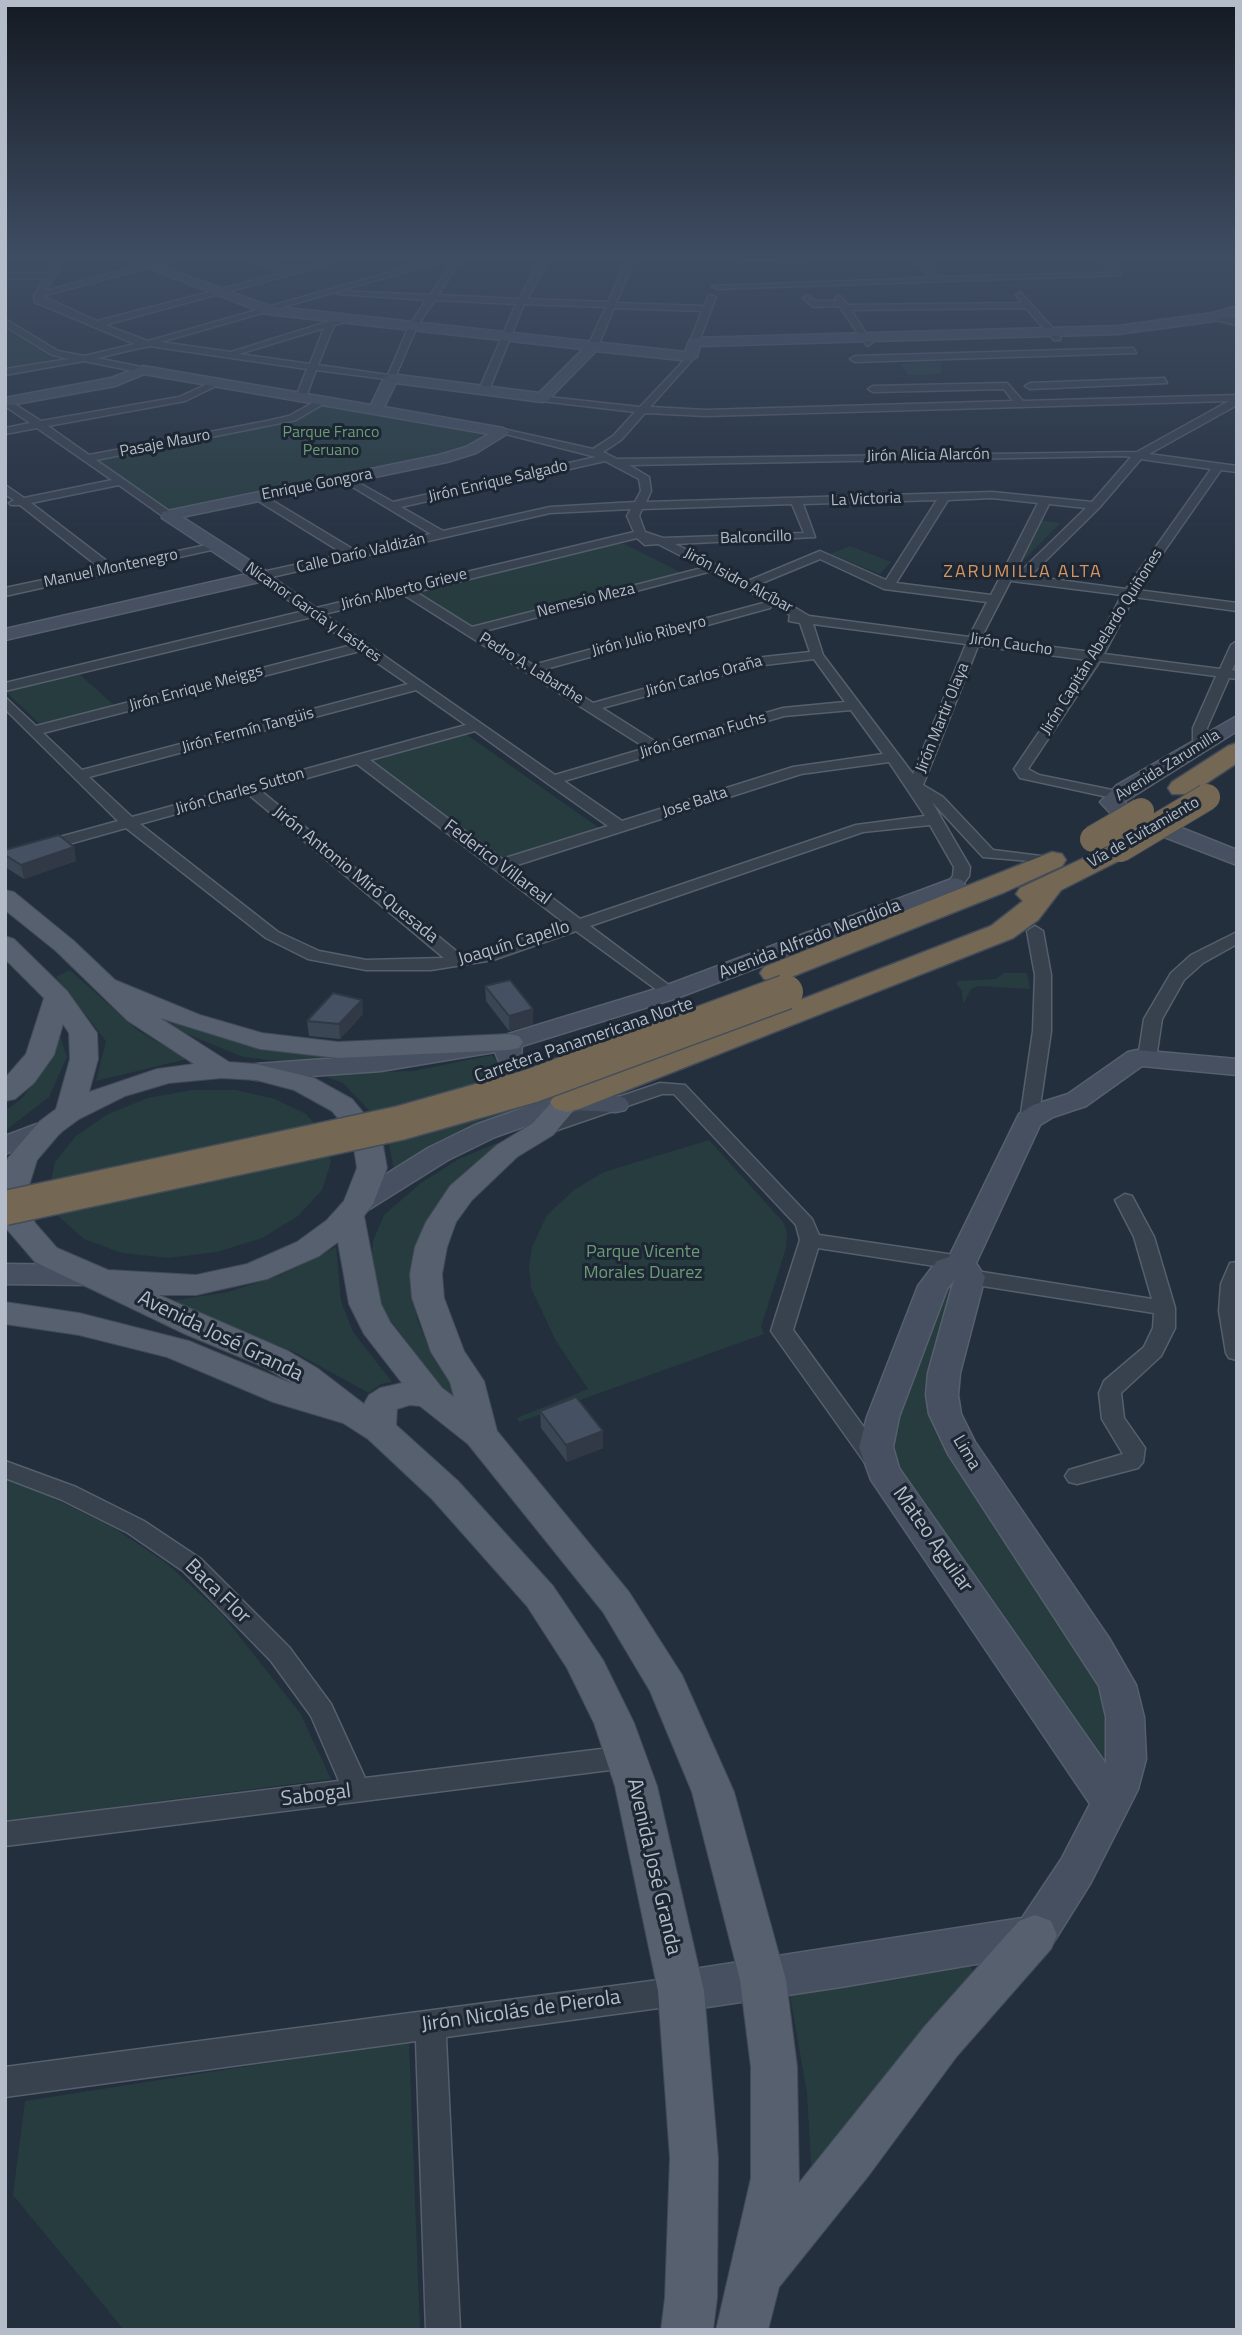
<!DOCTYPE html>
<meta charset="utf-8">
<style>
body{margin:0}
#map{position:relative;width:1242px;height:2335px;overflow:hidden;background:#242f3e;font-family:"Titillium Web",sans-serif}
canvas{display:block}
.frame{position:absolute;inset:0;border:7px solid #b4bcc9;pointer-events:none}
</style>
<div id="map">
<canvas width="1242" height="2335"></canvas>
<div class="frame"></div>
</div>
<script>
const c = document.querySelector('canvas').getContext('2d');
c.lineJoin = 'round';
function paint(path, color) {
  c.fillStyle = color;
  c.fill(path, 'evenodd');
}
function shape(rows) {
  const path = new Path2D();
  for (const r of rows) {
    path.moveTo(r[0], r[1]);
    for (let i = 2; i < r.length; i += 2) path.lineTo(r[i], r[i + 1]);
  }
  return path;
}
function trace(path, color, width, dash) {
  c.strokeStyle = color;
  c.lineWidth = width;
  c.lineCap = dash ? 'butt' : 'round';
  c.setLineDash(dash || []);
  c.stroke(path);
}
function write(font, color, halo, rows, align = 'center') {
  c.font = font + ' "Titillium Web",sans-serif';
  c.lineWidth = 6;
  c.setLineDash([]);
  c.textBaseline = 'middle';
  c.strokeStyle = halo;
  c.fillStyle = color;
  for (const [text, x, y, turn = 0] of rows) {
    c.save();
    c.translate(x, y);
    c.rotate((+turn || 0) * Math.PI / 180);
    c.textAlign = isNaN(turn) ? turn : align;
    if (halo) c.strokeText(text, 0, 0);
    c.fillText(text, 0, 0);
    c.restore();
  }
}
paint(shape([
 [5,330,9,331,58,361,5,371],
 [942,362,941,373,925,375,908,375,900,363],
 [323,401,503,432,471,450,168,515,86,459,292,418],
 [1038,520,1060,523,1016,568],
 [616,540,682,573,473,627,414,590],
 [850,546,891,562,880,574,830,554],
 [77,672,115,706,41,725,5,691],
 [463,732,599,828,499,859,371,759],
 [70,970,137,1030,187,1059,96,1081,106,1041,56,977],
 [1004,973,1027,973,1030,989,979,986,971,989,963,1004,962,991,956,983,958,981,996,979],
 [149,1004,359,1059,287,1062,243,1057,175,1029],
 [59,1033,67,1057,49,1097,5,1131,5,1111,21,1099,39,1076],
 [492,1055,529,1105,469,1127,394,1171,388,1139,377,1119,343,1083,317,1073,413,1071],
 [192,1090,236,1090,275,1099,306,1114,325,1136,331,1162,322,1190,298,1216,262,1238,217,1252,168,1258,122,1253,84,1239,59,1217,49,1191,55,1162,76,1136,108,1114,148,1098],
 [518,1134,454,1183,431,1213,414,1253,412,1287,417,1319,432,1356,468,1409,461,1407,441,1387,384,1312,371,1270,373,1241,384,1215,421,1183,459,1159],
 [709,1140,783,1222,787,1232,786,1248,761,1327,764,1334,519,1422,517,1418,588,1389,556,1341,531,1288,529,1267,532,1247,547,1215,574,1190,604,1172],
 [336,1247,341,1301,353,1332,392,1382,381,1384,369,1393,294,1352,171,1301,228,1292,281,1275],
 [943,1275,955,1279,929,1378,1092,1658,1109,1708,1107,1768,897,1479,890,1443],
 [5,1480,49,1496,111,1526,165,1562,221,1613,300,1713,331,1779,5,1821],
 [967,1963,981,1980,812,2179,807,2093,789,1990],
 [409,2041,420,2330,124,2330,13,2195,25,2101]
]), '#263c3f');
const street = shape([
 [57,259,65,259,45,291,167,259,181,259,42,296,97,321,287,272,244,259,258,259,296,269,325,262,329,264,105,325,148,341,436,259,450,259,161,342,231,352,346,316,349,321,334,325,318,365,388,375,409,326,426,300,338,294,342,291,430,295,454,259,462,259,438,295,519,299,541,259,549,259,527,299,608,302,627,259,635,259,616,303,704,306,709,295,716,297,698,344,690,342,702,311,614,308,598,346,593,349,588,346,606,307,524,304,489,390,484,393,479,390,516,304,435,300,417,326,394,380,316,370,306,397,301,400,296,397,307,369,149,346,97,358,146,368,143,373,84,361,5,375,5,369,69,359,52,355,5,326,5,319,58,351,84,356,135,344,35,302,34,295,45,278,5,278,5,274,48,273,57,259],
 [324,328,310,364,239,354,324,328],
 [693,259,810,259,806,261,693,259],
 [916,259,924,259,938,277,1111,273,1100,259,1108,259,1121,275,716,289,712,286,930,278,916,259],
 [1020,292,1060,336,1060,340,1054,340,1026,308,851,310,872,343,867,346,839,306,813,307,803,298,807,295,815,301,836,301,835,298,839,295,848,305,1022,303,1016,295,1020,292],
 [1214,314,1237,319,1237,325,1211,319,1214,314],
 [1133,348,1136,353,855,362,850,359,855,356,1133,348],
 [690,354,693,359,650,407,706,410,1013,401,1004,389,873,392,868,389,873,386,1007,383,1023,401,1237,395,1237,405,1149,454,1237,466,1237,472,1221,470,1137,590,1237,603,1237,611,1134,597,1104,654,1220,669,1231,645,1237,641,1237,660,1232,670,1237,671,1237,679,1229,678,1207,728,1205,748,1193,745,1193,728,1216,676,1100,661,1028,769,1039,775,1117,791,1124,795,1117,799,1020,778,1014,769,1088,660,978,646,923,785,943,797,993,850,1041,856,1041,862,983,857,932,802,970,867,969,876,960,888,948,888,946,885,953,876,954,867,930,825,863,832,590,926,674,989,677,993,668,998,576,931,493,960,431,970,366,970,308,959,266,938,126,828,5,862,5,852,118,821,5,709,5,697,36,726,352,645,312,617,5,691,5,683,304,611,258,579,258,573,344,554,255,499,255,495,263,495,356,551,431,534,341,480,350,478,393,502,596,457,498,432,503,429,593,449,613,436,635,412,542,401,539,396,640,407,690,354],
 [1229,401,1137,452,617,459,603,452,621,440,645,413,706,416,1229,401],
 [1123,456,1131,457,1092,502,992,492,646,502,651,491,649,477,629,465,1123,456],
 [1141,459,1211,469,1126,589,1030,576,1099,508,1141,459],
 [605,461,639,479,641,491,635,502,550,507,443,531,401,507,605,461],
 [992,498,1038,503,991,595,896,583,948,500,992,498],
 [937,500,886,580,820,551,748,581,675,544,815,537,803,504,937,500],
 [792,504,804,533,663,538,645,532,639,516,642,509,792,504],
 [1049,504,1086,508,1018,574,1014,574,1049,504],
 [631,509,627,516,634,532,316,608,272,577,550,513,631,509],
 [637,538,645,545,658,544,744,588,767,602,533,665,481,632,708,572,702,568,472,627,416,592,637,538],
 [820,559,884,589,987,602,969,637,809,616,757,585,820,559],
 [1011,580,1012,581,1122,595,1092,652,981,638,1011,580],
 [404,595,646,748,555,775,324,614,404,595],
 [772,604,790,615,789,621,800,623,810,652,755,658,593,703,542,670,770,608,772,604],
 [813,624,966,644,913,774,823,655,813,624],
 [360,651,408,684,82,770,43,733,360,651],
 [814,659,845,702,783,708,659,744,602,708,756,666,814,659],
 [416,690,466,725,132,817,89,777,416,690],
 [851,710,883,754,793,767,622,821,564,781,784,716,851,710],
 [475,731,547,783,608,826,502,859,370,760,475,731],
 [889,762,925,816,856,825,580,919,511,867,801,774,889,762],
 [357,764,566,924,484,951,461,955,261,791,357,764],
 [248,794,444,958,366,960,319,951,278,932,140,824,248,794],
 [1164,378,1167,383,1030,389,1025,386,1030,383,1164,378],
 [214,381,222,383,185,401,48,426,89,455,267,421,289,416,320,399,328,401,296,420,96,460,172,513,172,517,164,517,119,485,31,503,112,565,216,543,220,544,220,548,5,596,5,588,100,568,20,505,11,505,9,503,14,500,5,494,5,485,24,498,112,480,37,428,5,434,5,428,30,423,5,406,5,398,41,421,179,397,214,381],
 [1035,926,1043,931,1051,975,1051,1031,1038,1120,1029,1126,1020,1120,1033,1031,1035,975,1027,931,1035,926],
 [1237,932,1237,944,1203,963,1184,980,1162,1019,1156,1058,1153,1062,1141,1062,1138,1058,1144,1019,1171,973,1191,955,1237,932],
 [660,1083,685,1085,812,1219,819,1235,961,1256,971,1263,961,1270,818,1248,793,1330,884,1455,887,1461,884,1467,868,1467,771,1331,800,1240,796,1225,674,1094,662,1094,543,1135,534,1129,536,1125,660,1083],
 [1125,1194,1132,1196,1154,1237,1175,1308,1175,1328,1161,1356,1121,1393,1124,1418,1145,1448,1143,1462,1138,1468,1077,1484,1069,1482,1065,1476,1069,1470,1123,1454,1102,1419,1099,1393,1104,1381,1144,1347,1153,1328,1154,1313,970,1284,960,1277,970,1270,1152,1299,1134,1237,1115,1200,1125,1194],
 [1237,1262,1237,1360,1229,1358,1226,1353,1219,1311,1221,1284,1230,1263,1237,1262],
 [5,1461,76,1487,144,1521,201,1559,289,1647,331,1704,365,1778,626,1746,635,1749,639,1757,635,1765,626,1768,5,1846,5,1822,339,1781,311,1716,271,1661,183,1571,128,1533,60,1499,5,1478,5,1461],
 [681,1977,691,1981,696,1991,691,2001,681,2005,446,2037,460,2330,426,2330,416,2041,5,2097,5,2067,681,1977]
]);
const secondary = shape([
 [125,259,142,259,269,306,685,352,690,339,695,338,1118,326,1213,313,1237,306,1237,314,1214,321,1118,334,700,346,697,357,690,361,596,351,547,401,542,402,396,383,384,407,503,428,510,432,476,453,447,462,182,517,268,572,271,576,268,580,5,640,5,629,247,574,162,518,162,512,439,455,466,447,489,434,144,374,115,386,5,406,5,398,111,378,143,366,371,405,384,378,391,374,539,393,583,349,267,314,125,259],
 [1237,716,1237,731,1124,802,1131,808,1237,850,1237,865,1115,818,1100,802,1117,785,1237,716],
 [954,878,962,880,965,885,962,890,677,998,522,1046,521,1056,526,1068,553,1089,569,1094,616,1096,625,1098,629,1104,625,1110,616,1112,570,1110,495,1137,448,1160,368,1210,358,1213,348,1210,344,1204,348,1198,428,1148,475,1125,540,1102,517,1090,505,1077,495,1052,381,1071,256,1080,247,1078,243,1072,247,1066,256,1064,381,1055,505,1035,659,988,954,878],
 [1137,1050,1237,1059,1237,1075,1142,1066,1086,1106,1053,1117,1040,1125,976,1263,985,1277,960,1373,958,1395,961,1414,975,1442,1109,1638,1136,1685,1144,1717,1146,1759,1138,1789,1125,1815,1090,1884,1050,1948,1035,1954,841,1987,681,2011,666,2005,660,1991,666,1977,681,1971,1022,1918,1062,1858,1090,1804,871,1480,859,1447,867,1417,918,1286,937,1261,949,1257,1019,1114,1033,1105,1068,1094,1128,1052,1137,1050],
 [954,1280,928,1373,926,1395,929,1414,948,1454,1099,1686,1106,1717,1106,1764,899,1468,893,1447,899,1417,947,1289,954,1280],
 [50,1119,60,1121,64,1127,60,1133,5,1154,5,1136,50,1119],
 [5,1264,88,1265,99,1268,103,1275,99,1282,88,1285,5,1284,5,1264]
]);
const primary = shape([
 [5,890,14,892,74,941,115,980,200,1015,262,1033,338,1042,509,1034,519,1036,523,1042,519,1048,509,1050,338,1058,260,1049,160,1018,229,1062,256,1064,314,1078,352,1099,376,1128,381,1134,387,1168,373,1204,364,1216,381,1304,390,1322,442,1388,454,1397,450,1382,431,1352,412,1298,410,1274,415,1247,426,1222,450,1186,497,1145,533,1123,557,1096,567,1093,577,1096,581,1102,553,1135,517,1157,472,1200,456,1222,447,1247,442,1274,444,1298,464,1351,484,1381,497,1431,629,1592,682,1675,734,1792,786,1980,797,2067,799,2183,925,2026,1019,1921,1035,1915,1051,1921,1057,1935,1051,1949,957,2056,869,2175,779,2287,768,2330,716,2330,751,2178,751,2067,740,1980,692,1792,650,1691,603,1612,468,1444,420,1406,410,1405,397,1409,396,1425,458,1481,553,1586,603,1660,634,1723,657,1786,704,1991,718,2158,717,2298,713,2330,661,2330,665,2298,670,2158,658,1991,615,1786,594,1723,567,1668,527,1606,432,1499,368,1439,343,1423,273,1402,167,1357,79,1335,5,1324,5,1302,79,1313,189,1341,293,1384,264,1367,185,1334,35,1262,5,1227,5,1167,8,1158,40,1121,56,1109,70,1059,69,1033,63,1024,54,1055,34,1083,15,1099,5,1101,5,1078,26,1054,44,998,5,959,5,936,14,939,67,991,97,1033,98,1059,89,1092,157,1069,194,1064,128,1021,56,951,5,910,5,890],
 [222,1078,256,1080,294,1090,332,1111,352,1135,357,1168,344,1201,327,1220,297,1242,247,1264,196,1275,108,1270,57,1248,35,1223,27,1192,37,1160,60,1133,79,1119,125,1096,169,1083,222,1078],
 [338,1242,349,1304,364,1334,402,1383,380,1388,369,1395,364,1404,317,1368,288,1351,159,1295,196,1295,267,1279,319,1256,338,1242]
]);
const highway = shape([
 [1237,743,1237,763,1190,794,1172,794,1168,788,1172,782,1228,746,1237,743],
 [1120,841,1130,843,1134,849,1130,855,1061,890,1038,920,1013,938,579,1109,567,1112,555,1109,550,1102,555,1095,991,926,1023,901,1016,894,1020,888,1120,841],
 [1052,852,1062,854,1066,860,1062,866,1005,892,786,979,775,982,764,979,760,973,764,967,1052,852]
]);
trace(street, '#565f6c', 3);
trace(secondary, '#565f6c', 3);
trace(primary, '#414a57', 2);
trace(highway, '#434c59', 3);
paint(street, '#38414e');
paint(secondary, '#465061');
paint(primary, '#56606e');
paint(highway, '#746855');
const highwayBridgeFar1 = shape([
 [1093,839,1141,811],
 [1120,849,1207,797]
]);
const highwayBridge = shape([
 [5,1208,400,1123,531,1086,786,992]
]);
trace(highwayBridgeFar1, '#434c59', 28, []);
trace(highwayBridge, '#434c59', 37, []);
trace(highwayBridgeFar1, '#746855', 26);
trace(highwayBridge, '#746855', 34);
paint(shape([
 [74,847,76,861,24,879,5,867,5,850],
 [485,986,533,1009,533,1024,509,1031,486,1001],
 [362,1000,363,1014,340,1039,309,1036,307,1021],
 [540,1411,603,1431,603,1448,567,1462,541,1428]
]), '#3b4654');
paint(shape([
 [74,847,76,861,24,879,21,865],
 [362,1000,363,1014,340,1039,339,1024],
 [533,1009,533,1024,509,1031,509,1016],
 [603,1431,603,1448,567,1462,566,1445]
]), '#303945');
const building = shape([
 [59,835,74,847,21,865,5,855,5,850,59,835],
 [510,980,533,1009,509,1016,485,986,510,980],
 [333,993,362,1000,339,1024,307,1021,333,993],
 [576,1397,603,1431,566,1445,540,1411,576,1397]
]);
paint(building, '#455162');
trace(building, '#303945', 2);
const sky = c.createLinearGradient(0, 0, 0, 586);
sky.addColorStop(0, '#141a22');
sky.addColorStop(0.44, '#3f4d63');
sky.addColorStop(1, '#3f4d6300');
c.fillStyle = sky;
c.fillRect(0, 0, 1242, 586);
write('16px', '#6b9a76', '#1d2633', [
 ["Parque Franco",331,433],
 ["Peruano",331,451]
]);
write('16px', '#b4bcc9', '#1d2633', [
 ["Pasaje Mauro",165,444,-11],
 ["Jirón Alicia Alarcón",928,456,-1],
 ["Jirón Enrique Salgado",498,482,-13],
 ["Enrique Gongora",317,485,-11],
 ["La Victoria",866,500,-2],
 ["Balconcillo",756,538,-2],
 ["Calle Darío Valdizán",361,554,-13],
 ["Manuel Montenegro",111,569,-12],
 ["Jirón Isidro Alcíbar",738,581,28],
 ["Jirón Alberto Grieve",404,590,-14],
 ["Nemesio Meza",586,601,-14],
 ["Nicanor García y Lastres",313,613,35],
 ["Jirón Julio Ribeyro",649,637,-15],
 ["Jirón Capitán Abelardo Quiñones",1102,642,-58],
 ["Jirón Caucho",1011,645,8],
 ["Pedro A. Labarthe",531,669,32],
 ["Jirón Carlos Oraña",704,677,-15],
 ["Jirón Enrique Meiggs",196,689,-15],
 ["Jirón Martir Olaya",943,718,-68],
 ["Jirón Fermín Tangüis",248,731,-15],
 ["Jirón German Fuchs",703,736,-16],
 ["Avenida Zarumilla",1168,766,-32],
 ["Jirón Charles Sutton",240,792,-16],
 ["Jose Balta",695,803,-18],
 ["Vía de Evitamiento",1144,833,-30]
]);
c.letterSpacing = '2px';
write('18px', '#d59563', '#1d2633', [
 ["ZARUMILLA ALTA",1023,573]
]);
c.letterSpacing = '0px';
write('18px', '#b4bcc9', '#1d2633', [
 ["Federico Villareal",497,863,37],
 ["Jirón Antonio Miró Quesada",355,875,39],
 ["Avenida Alfredo Mendiola",810,940,-21],
 ["Joaquín Capello",514,944,-17],
 ["Carretera Panamericana Norte",584,1041,-19],
 ["Lima",966,1453,59]
]);
write('18px', '#6b9a76', '#1d2633', [
 ["Parque Vicente",643,1253],
 ["Morales Duarez",643,1274]
]);
write('21px', '#b4bcc9', '#1d2633', [
 ["Avenida José Granda",220,1337,26],
 ["Mateo Aguilar",932,1540,55],
 ["Baca Flor",217,1592,44],
 ["Sabogal",316,1796,-7],
 ["Avenida José Granda",653,1867,77],
 ["Jirón Nicolás de Pierola",521,2012,-8]
]);
</script>
